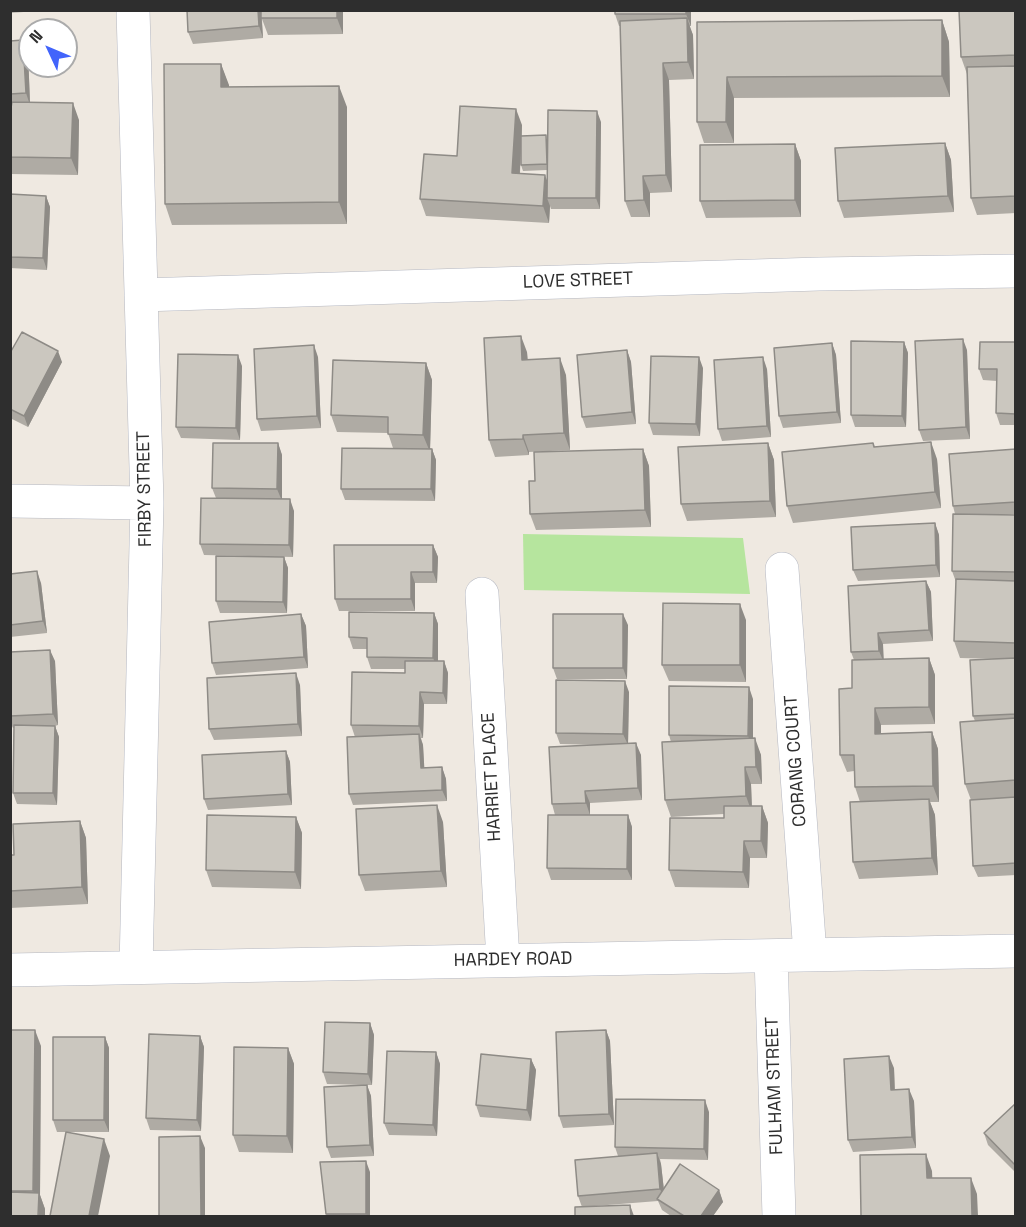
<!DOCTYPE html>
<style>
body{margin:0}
#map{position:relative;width:1026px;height:1227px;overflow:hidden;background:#efe9e1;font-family:"Space Grotesk",sans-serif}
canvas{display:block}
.frame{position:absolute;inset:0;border:12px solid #2e2e2e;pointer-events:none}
.north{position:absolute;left:18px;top:18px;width:60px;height:60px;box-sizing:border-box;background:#fff;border:2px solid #ababab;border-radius:50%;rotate:314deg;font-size:16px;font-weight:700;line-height:24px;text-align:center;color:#2e2e2e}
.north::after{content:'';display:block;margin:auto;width:21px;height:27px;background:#4264fb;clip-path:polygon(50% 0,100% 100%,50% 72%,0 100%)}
</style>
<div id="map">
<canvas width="1026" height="1227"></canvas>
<div class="frame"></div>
<div class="north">N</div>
</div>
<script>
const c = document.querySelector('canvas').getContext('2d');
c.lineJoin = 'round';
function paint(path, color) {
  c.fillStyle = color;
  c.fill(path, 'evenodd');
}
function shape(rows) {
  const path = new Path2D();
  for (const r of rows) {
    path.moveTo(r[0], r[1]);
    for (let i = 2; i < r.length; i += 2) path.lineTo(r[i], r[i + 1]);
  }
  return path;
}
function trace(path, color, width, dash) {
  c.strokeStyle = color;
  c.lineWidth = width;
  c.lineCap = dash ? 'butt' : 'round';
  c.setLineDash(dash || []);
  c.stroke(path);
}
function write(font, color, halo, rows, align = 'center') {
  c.font = font + ' "Space Grotesk",sans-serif';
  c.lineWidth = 4.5;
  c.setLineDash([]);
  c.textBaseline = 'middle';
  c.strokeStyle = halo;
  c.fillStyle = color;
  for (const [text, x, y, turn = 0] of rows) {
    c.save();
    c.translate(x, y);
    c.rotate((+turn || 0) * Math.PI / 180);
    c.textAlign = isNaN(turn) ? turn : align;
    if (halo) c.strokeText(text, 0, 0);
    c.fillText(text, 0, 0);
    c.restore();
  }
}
paint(shape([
 [523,534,743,538,750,594,524,590]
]), '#b6e59e');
const minor = shape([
 [133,10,147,503,136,967],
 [141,295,819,274,1016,271],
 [10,501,147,503],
 [782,569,810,954],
 [482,594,503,960],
 [771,956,779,1216],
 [10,970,1016,951]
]);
trace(minor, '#b4b7c1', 34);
trace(minor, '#fff', 33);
paint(shape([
 [10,10,37,11,10,13],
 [187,10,343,10,343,34,268,35,262,19,263,38,193,44,188,32],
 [691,10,691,26,689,26,693,35,694,79,669,80,672,192,650,193,650,217,631,217,625,201,620,26,619,26,615,14],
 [1016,10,1016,213,977,215,971,198,967,74,961,57],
 [942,20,949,42,950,97,734,98,734,143,704,143,697,122,697,22],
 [23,40,28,52,30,102,79,120,78,175,10,174,10,108,11,108,11,106,10,106,10,41],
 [221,64,229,87,347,107,347,224,172,225,165,204],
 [601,122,600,209,551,209,550,206,549,223,426,216,420,199,457,156,522,125,522,136,547,139],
 [521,151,521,165,523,171,547,170,547,180,520,173],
 [945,143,951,160,954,212,844,218,838,201],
 [795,144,801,161,801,217,706,218,700,201],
 [10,194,46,196,50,207,47,270,10,268],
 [904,342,908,353,906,427,855,427,851,415],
 [1016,342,1016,425,1000,425,996,413,997,381,983,380,979,369],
 [832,343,836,355,841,423,783,428,779,416],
 [627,350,631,362,636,424,586,428,582,417],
 [967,350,970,439,923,441,919,430],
 [527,352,528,360,566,375,570,450,529,452,529,455,495,457,489,440],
 [10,353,62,362,28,427,10,418],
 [318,357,321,428,261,431,257,419],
 [426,363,432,380,430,448,432,449,436,460,435,501,345,500,341,489,393,448,388,433,337,432,331,415],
 [242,366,240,440,181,438,176,427],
 [703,368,700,436,653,435,649,423],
 [767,369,771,437,722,441,718,429],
 [278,443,282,455,282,499,294,511,293,557,204,555,200,544,216,498,212,488],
 [768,443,774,460,776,517,687,521,681,504],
 [873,443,875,447,937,459,941,508,793,523,787,506],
 [643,449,649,466,651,527,536,530,530,514,535,481],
 [1016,449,1016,514,1000,515,1016,515,1016,875,978,877,973,866,971,800,965,784,975,721,973,716,997,659,960,658,954,641,956,582,952,571,955,514,953,506],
 [935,523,939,535,940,577,858,581,853,570],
 [433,545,438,557,437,583,415,583,415,611,339,611,335,599],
 [284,557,288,568,287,613,220,613,216,601],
 [10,574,41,583,47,633,10,637],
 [926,581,931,592,933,641,883,644,883,659,929,658,935,675,935,724,881,725,881,733,932,732,938,749,939,802,930,802,935,815,938,875,859,879,853,862,860,802,855,787,854,771,847,772,840,755,852,688,854,660,851,652],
 [434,613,438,624,438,661,444,661,448,673,447,704,424,704,423,738,421,738,423,745,424,768,442,767,446,779,447,801,353,805,349,794,355,737,351,725,405,673,405,669,371,669,367,657,367,649,353,649,349,637],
 [301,614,306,626,308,668,216,675,212,663],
 [746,620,746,682,669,681,662,665],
 [628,625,627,679,557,679,553,668],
 [10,652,55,661,58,725,55,726,59,737,57,805,17,804,13,793,14,728,13,728,10,722],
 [300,685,302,736,214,740,209,729],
 [629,692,628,744,641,755,642,800,590,803,590,815,628,815,632,827,632,880,551,880,547,868,555,815,552,804,599,745,560,744,556,733],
 [753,699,753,738,761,755,762,784,751,784,752,806,762,806,768,823,767,858,750,858,749,888,675,887,669,870,724,818,724,814,671,817,665,800,671,742,669,735],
 [286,751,290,762,292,805,208,810,204,799],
 [296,817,302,833,301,889,212,887,206,870],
 [80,821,86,838,88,904,10,908,10,855,14,855],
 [443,822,447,887,365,891,359,875],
 [370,1023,374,1035,372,1085,367,1085,371,1096,374,1156,331,1158,327,1147,364,1085,327,1084,323,1072],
 [10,1030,41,1046,40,1195,45,1209,10,1216],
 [606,1030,610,1041,614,1125,563,1128,559,1116],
 [200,1036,204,1047,201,1131,150,1130,146,1118],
 [105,1037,109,1048,109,1132,57,1132,53,1120],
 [288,1048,294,1064,293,1153,239,1152,233,1135],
 [436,1052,440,1064,437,1136,389,1135,384,1123],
 [531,1059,536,1070,531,1121,480,1117,476,1105],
 [894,1068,895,1090,914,1101,916,1148,853,1152,848,1140],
 [1016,1103,1016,1173,988,1145,984,1133],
 [709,1112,708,1160,660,1159,661,1164,664,1190,719,1190,723,1202,713,1216,671,1216,662,1210,658,1201,582,1207,578,1196,618,1156,615,1147],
 [370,1172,370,1216,327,1216,326,1214]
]), '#afaba4');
paint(shape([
 [258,10,261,10,263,38,259,26],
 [337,10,343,10,343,34,337,18],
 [686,10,691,10,691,26,686,14],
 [687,18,693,35,694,79,688,62],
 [942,20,949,42,950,97,942,76],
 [23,40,28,52,30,105,26,93],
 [663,63,669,80,672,192,666,175],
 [221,64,229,85,229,108,221,87],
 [727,77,734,98,734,143,726,122],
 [339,86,347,107,347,224,339,202],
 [73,103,79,120,78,175,71,158],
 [516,109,522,125,519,189,512,173],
 [597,111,601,122,600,209,596,198],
 [945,143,951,160,954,212,948,196],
 [795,144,801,161,801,217,795,200],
 [545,175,551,191,547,198,550,206,549,223,543,206],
 [643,176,650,193,650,217,644,200],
 [46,196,50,207,47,270,43,258],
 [521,336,527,352,528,377,522,360],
 [963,339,967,350,970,439,966,427],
 [904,342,908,353,906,427,902,416],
 [832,343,836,355,841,423,837,412],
 [314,345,318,357,321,428,317,416],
 [627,350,631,362,636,424,632,412],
 [58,351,62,362,28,427,24,416],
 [238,355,242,366,240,440,236,428],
 [699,357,703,368,700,436,696,424],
 [763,357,767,369,771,437,767,426],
 [560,358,566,375,570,450,564,433],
 [426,363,432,380,430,452,423,435],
 [523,435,529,452,529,455,523,439],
 [931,442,937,459,941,508,935,492],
 [278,443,282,455,282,501,277,489],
 [768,443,774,460,776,517,770,501],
 [432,449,436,460,435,501,431,489],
 [643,449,649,466,651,527,645,510],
 [290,499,294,511,293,557,289,545],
 [935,523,939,535,940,577,936,565],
 [433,545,438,557,437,583,433,572],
 [284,557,288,568,287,613,283,602],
 [37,571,41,583,47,633,43,621],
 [411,572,415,583,415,611,411,599],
 [926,581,931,592,933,641,929,630],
 [740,604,746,620,746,682,740,665],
 [434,613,438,624,438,669,433,658],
 [301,614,306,626,308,668,304,657],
 [623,614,628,625,627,679,623,668],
 [878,633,883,644,884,663,879,651],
 [50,650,55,661,58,725,53,714],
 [929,658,935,675,935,724,929,707],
 [444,661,448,673,447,704,443,693],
 [296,673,300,685,302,736,298,724],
 [625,681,629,692,628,745,623,734],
 [749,687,753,699,753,748,748,736],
 [420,692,424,704,423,738,419,726],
 [875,708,881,725,881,750,875,734],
 [55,726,59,737,57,805,53,793],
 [932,732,938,749,939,802,933,786],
 [419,734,423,745,425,779,421,768],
 [755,738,761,755,762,784,756,767],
 [636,743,641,755,642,800,638,788],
 [286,751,290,762,292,805,288,794],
 [442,767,446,779,447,801,442,790],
 [745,767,751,784,752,813,746,796],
 [585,791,590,803,590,815,586,803],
 [929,799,935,815,938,875,932,858],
 [437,805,443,822,447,887,441,871],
 [762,806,768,823,767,858,761,841],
 [628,815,632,827,632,880,627,869],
 [296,817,302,833,301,889,295,872],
 [80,821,86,838,88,904,82,887],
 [744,841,750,858,749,888,743,872],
 [370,1023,374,1035,372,1085,368,1074],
 [35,1030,41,1046,40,1195,45,1209,45,1216,38,1216,39,1205,33,1191],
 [606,1030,610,1041,614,1125,609,1114],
 [200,1036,204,1047,201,1131,197,1120],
 [105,1037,109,1048,109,1132,104,1120],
 [288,1048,294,1064,293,1153,287,1136],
 [436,1052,440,1064,437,1136,433,1125],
 [889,1056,894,1068,895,1102,891,1090],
 [531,1059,536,1070,531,1121,527,1110],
 [367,1085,371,1096,374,1156,370,1145],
 [909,1089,914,1101,916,1148,912,1137],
 [705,1100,709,1112,708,1160,704,1149],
 [200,1136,205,1148,205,1216,201,1216],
 [104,1139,110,1156,98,1216,89,1216],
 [657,1153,661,1164,665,1200,660,1189],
 [926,1154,932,1171,933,1195,927,1178],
 [366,1161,370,1172,370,1216,367,1216,366,1214],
 [971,1178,977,1194,978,1216,972,1216],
 [719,1190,723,1202,713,1216,701,1216],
 [630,1205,634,1216,631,1216]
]), '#8e8b86');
const building = shape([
 [187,10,258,10,259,26,188,32,187,10],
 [261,10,337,10,337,18,261,18,261,10],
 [615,10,686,10,686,14,615,14,615,10],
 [959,10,1016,10,1016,55,961,57,959,10],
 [687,18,688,62,663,63,666,175,643,176,644,200,625,201,620,21,687,18],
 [942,20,942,76,727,77,726,122,697,122,697,22,942,20],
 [23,40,26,93,10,94,10,41,23,40],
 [164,64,221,64,221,87,339,86,339,202,165,204,164,64],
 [1016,66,1016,196,971,198,967,67,1016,66],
 [12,102,73,103,71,158,10,157,10,108,11,108,12,102],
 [460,106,516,109,512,173,545,175,543,206,420,199,424,154,457,156,460,106],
 [548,110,597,111,596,198,547,198,548,110],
 [546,135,547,164,521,165,521,136,546,135],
 [945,143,948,196,838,201,835,148,945,143],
 [795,144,795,200,700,201,700,145,795,144],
 [10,194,46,196,43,258,10,257,10,194],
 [22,332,58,351,24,416,10,409,10,353,22,332],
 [521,336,522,360,560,358,564,433,523,435,523,439,489,440,484,338,521,336],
 [963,339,966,427,919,430,915,341,963,339],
 [851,341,904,342,902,416,851,415,851,341],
 [980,342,1016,342,1016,414,996,413,997,369,979,369,980,342],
 [832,343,837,412,779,416,774,348,832,343],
 [314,345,317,416,257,419,254,349,314,345],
 [627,350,632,412,582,417,577,355,627,350],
 [178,354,238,355,236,428,176,427,178,354],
 [651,356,699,357,696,424,649,423,651,356],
 [763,357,767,426,718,429,714,360,763,357],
 [333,360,426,363,423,435,388,434,388,417,331,415,333,360],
 [931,442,935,492,787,506,782,452,873,443,874,447,931,442],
 [213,443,278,443,277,489,212,488,213,443],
 [768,443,770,501,681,504,678,447,768,443],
 [342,448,432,449,431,489,341,489,342,448],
 [643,449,645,510,530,514,529,481,535,481,534,452,643,449],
 [1016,449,1016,502,953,506,949,454,1016,449],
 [201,498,290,499,289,545,200,544,201,498],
 [953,514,1016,515,1016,572,952,571,953,514],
 [935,523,936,565,853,570,851,527,935,523],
 [334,545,433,545,433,572,411,572,411,599,335,599,334,545],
 [216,556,284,557,283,602,216,601,216,556],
 [37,571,43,621,10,625,10,574,37,571],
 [956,579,1016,581,1016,643,954,641,956,579],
 [926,581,929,630,878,633,879,651,851,652,848,586,926,581],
 [663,603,740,604,740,665,662,665,663,603],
 [349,612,434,613,433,658,367,657,367,638,349,637,349,612],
 [301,614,304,657,212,663,209,622,301,614],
 [553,614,623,614,623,668,553,668,553,614],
 [50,650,53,714,10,716,10,652,50,650],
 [929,658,929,707,875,708,875,734,932,732,933,786,855,787,854,755,840,755,839,689,852,688,852,660,929,658],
 [1016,658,1016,714,973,716,970,660,1016,658],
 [405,661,444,661,443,693,420,692,419,726,351,725,352,672,405,673,405,661],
 [296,673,298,724,209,729,207,678,296,673],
 [556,680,625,681,623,734,556,733,556,680],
 [669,686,749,687,748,736,669,735,669,686],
 [1016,718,1016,780,965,784,960,722,1016,718],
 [14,725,55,726,53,793,13,793,14,725],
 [419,734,421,768,442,767,442,790,349,794,347,737,419,734],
 [755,738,756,767,745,767,746,796,665,800,662,742,755,738],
 [636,743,638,788,585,791,586,803,552,804,549,747,636,743],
 [286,751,288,794,204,799,202,755,286,751],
 [1016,797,1016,863,973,866,970,800,1016,797],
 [929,799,932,858,853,862,850,802,929,799],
 [437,805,441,871,359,875,356,809,437,805],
 [724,806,762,806,761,841,744,841,743,872,669,870,670,818,724,818,724,806],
 [207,815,296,817,295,872,206,870,207,815],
 [548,815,628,815,627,869,547,868,548,815],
 [80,821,82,887,10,891,10,855,14,855,13,824,80,821],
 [325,1022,370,1023,368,1074,323,1072,325,1022],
 [10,1030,35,1030,33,1191,10,1191,10,1030],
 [606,1030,609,1114,559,1116,556,1032,606,1030],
 [149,1034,200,1036,197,1120,146,1118,149,1034],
 [53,1037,105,1037,104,1120,53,1120,53,1037],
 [234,1047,288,1048,287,1136,233,1135,234,1047],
 [387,1051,436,1052,433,1125,384,1123,387,1051],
 [481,1054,531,1059,527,1110,476,1105,481,1054],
 [889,1056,891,1090,909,1089,912,1137,848,1140,844,1059,889,1056],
 [367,1085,370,1145,327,1147,324,1087,367,1085],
 [616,1099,705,1100,704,1149,615,1147,616,1099],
 [1016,1103,1016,1166,984,1133,1016,1103],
 [66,1132,104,1139,89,1216,50,1216,66,1132],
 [200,1136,201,1216,159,1216,159,1137,200,1136],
 [657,1153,660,1189,578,1196,575,1160,657,1153],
 [926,1154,927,1178,971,1178,972,1216,861,1216,860,1155,926,1154],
 [366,1161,366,1214,326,1214,320,1162,366,1161],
 [680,1164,719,1190,701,1216,684,1216,657,1199,680,1164],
 [10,1192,39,1193,38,1216,10,1216,10,1192],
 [630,1205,631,1216,575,1216,575,1207,630,1205]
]);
paint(building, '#cbc7bf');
trace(building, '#8e8b86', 1.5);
write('18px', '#2e2e2e', '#fff', [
 ["LOVE STREET",578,281,-2],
 ["FIRBY STREET",145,489,-91],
 ["CORANG COURT",796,761,-94],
 ["HARRIET PLACE",492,777,-93],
 ["HARDEY ROAD",513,960,-1],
 ["FULHAM STREET",775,1086,-92]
]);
</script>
